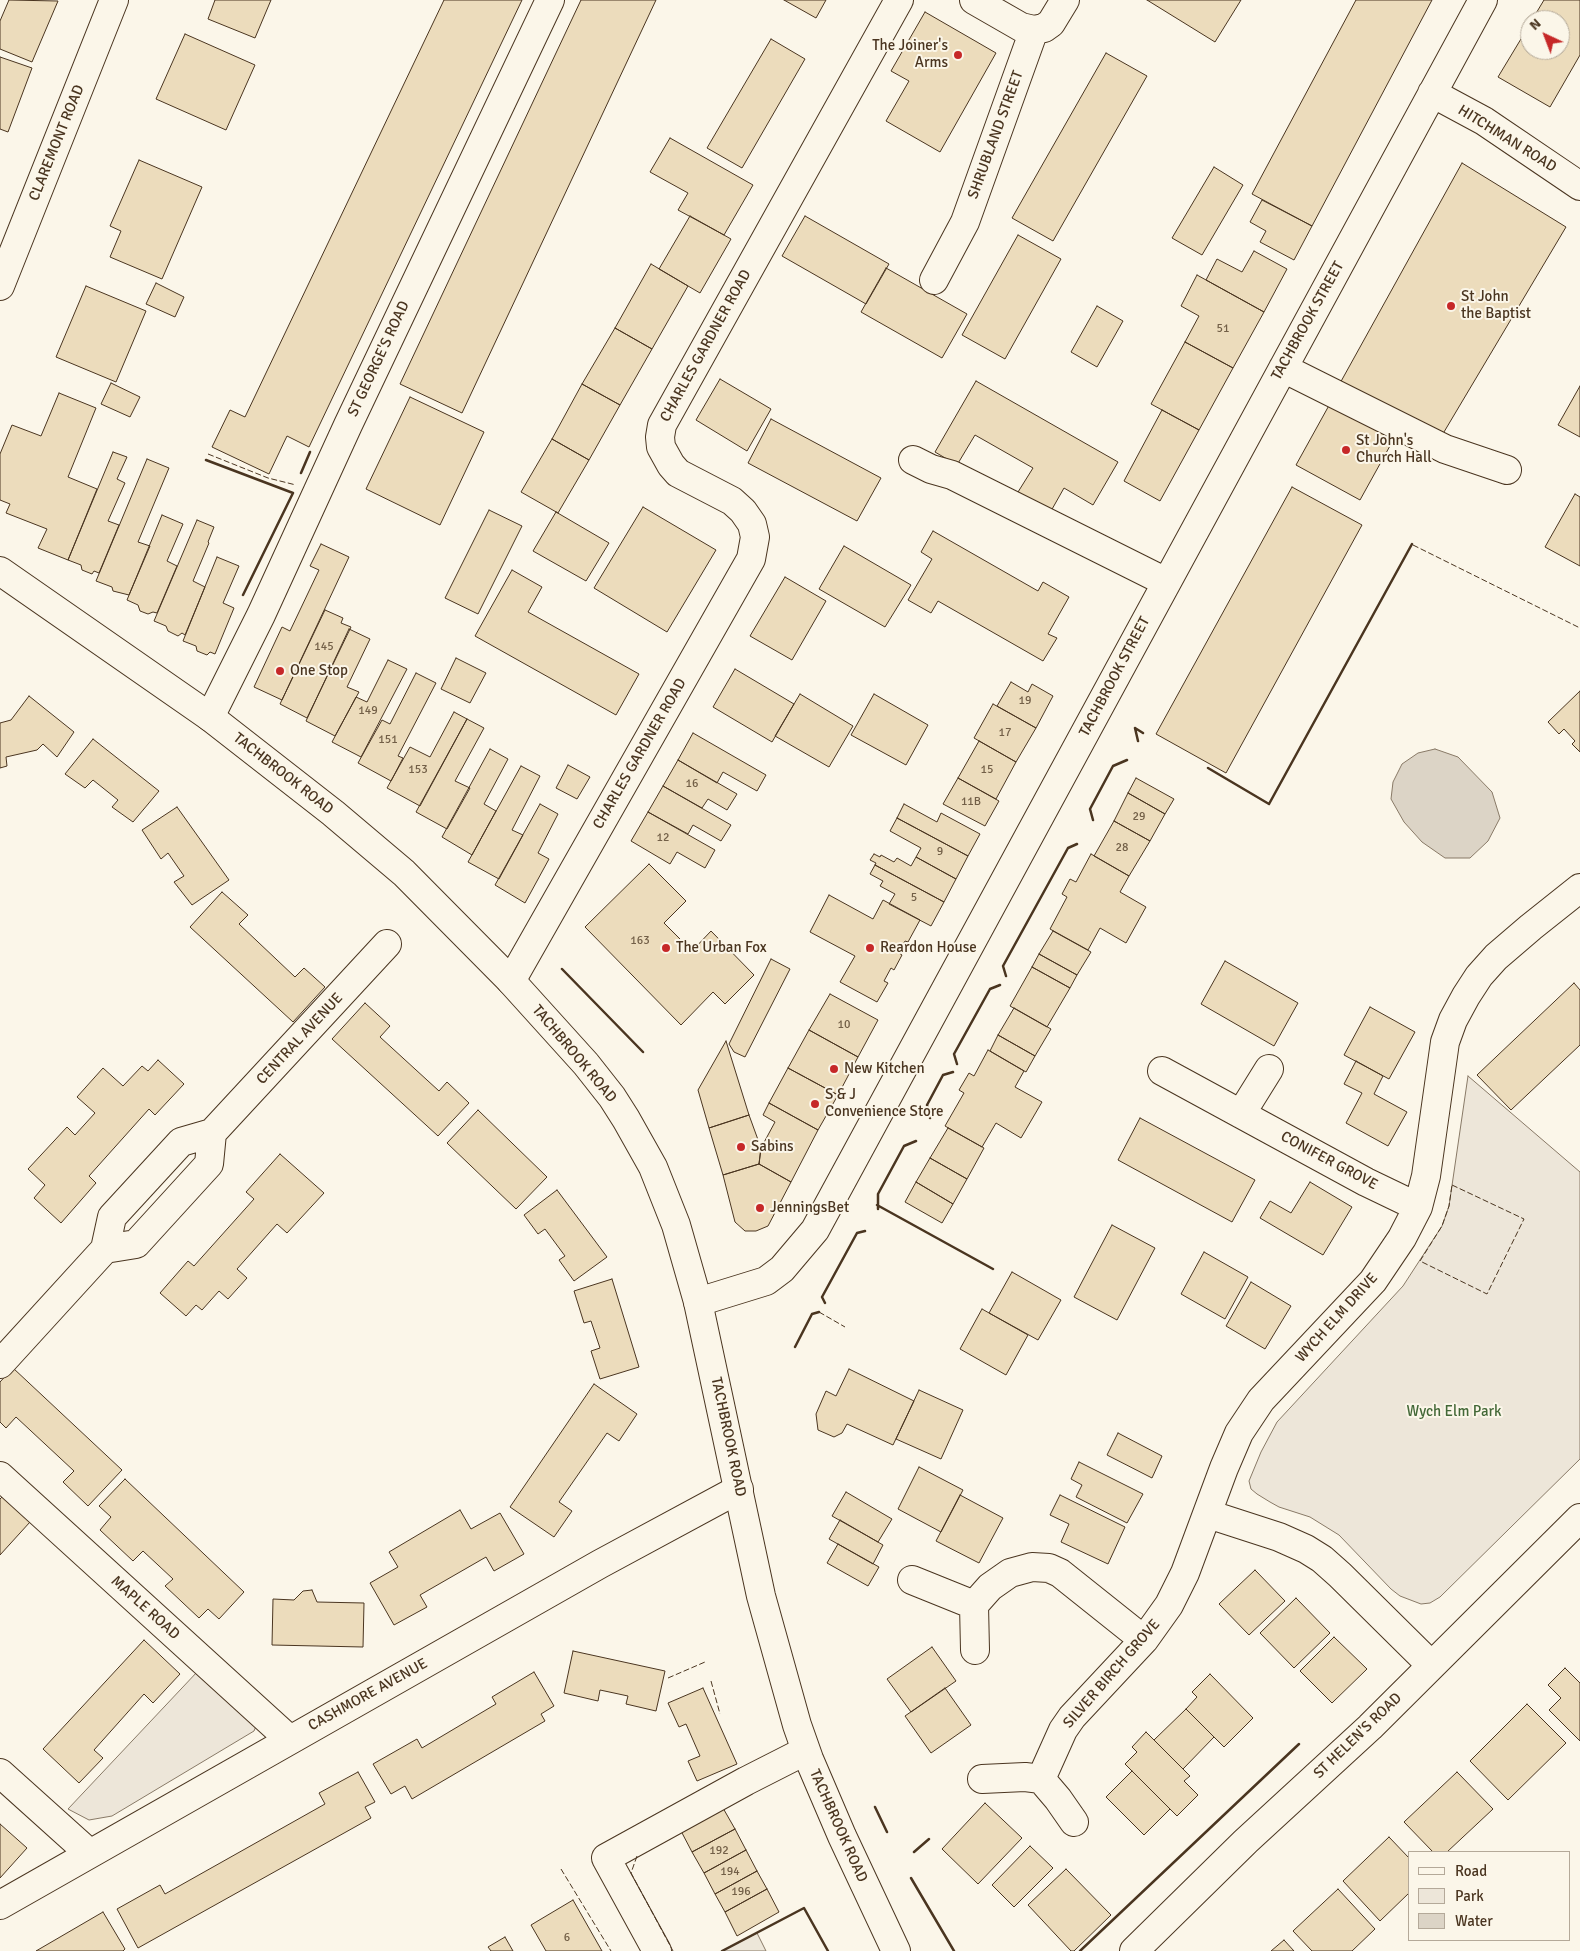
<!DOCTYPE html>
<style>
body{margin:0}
#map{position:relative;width:1580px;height:1951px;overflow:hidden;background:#fbf6e9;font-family:Signika,sans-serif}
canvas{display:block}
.legend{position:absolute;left:1408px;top:1851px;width:162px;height:90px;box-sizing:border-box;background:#fbf6e9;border:1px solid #b4a999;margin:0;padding:6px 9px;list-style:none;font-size:15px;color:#4a3520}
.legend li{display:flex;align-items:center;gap:10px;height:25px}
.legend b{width:25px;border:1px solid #b4a999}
.north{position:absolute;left:1520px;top:10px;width:50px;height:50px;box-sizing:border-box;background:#fbf6e9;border:1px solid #b4a999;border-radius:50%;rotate:317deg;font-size:14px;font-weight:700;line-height:20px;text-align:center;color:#4a3520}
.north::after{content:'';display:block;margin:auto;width:18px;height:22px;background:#c62828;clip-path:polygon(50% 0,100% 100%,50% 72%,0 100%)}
</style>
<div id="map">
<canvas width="1580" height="1951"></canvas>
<ul class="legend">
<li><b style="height:6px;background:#fbf6e9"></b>Road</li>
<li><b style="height:14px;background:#ede6d9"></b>Park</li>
<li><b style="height:14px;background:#dcd4c6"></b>Water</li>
</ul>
<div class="north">N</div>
</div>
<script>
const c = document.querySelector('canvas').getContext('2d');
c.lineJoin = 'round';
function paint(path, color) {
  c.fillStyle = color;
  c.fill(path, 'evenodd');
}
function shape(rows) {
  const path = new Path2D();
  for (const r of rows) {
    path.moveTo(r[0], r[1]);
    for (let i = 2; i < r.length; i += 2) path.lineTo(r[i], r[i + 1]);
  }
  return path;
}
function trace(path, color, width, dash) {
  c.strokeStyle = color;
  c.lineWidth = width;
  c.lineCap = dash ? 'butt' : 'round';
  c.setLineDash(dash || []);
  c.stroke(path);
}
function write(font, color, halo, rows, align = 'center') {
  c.font = font + ' Signika,sans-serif';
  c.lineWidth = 4;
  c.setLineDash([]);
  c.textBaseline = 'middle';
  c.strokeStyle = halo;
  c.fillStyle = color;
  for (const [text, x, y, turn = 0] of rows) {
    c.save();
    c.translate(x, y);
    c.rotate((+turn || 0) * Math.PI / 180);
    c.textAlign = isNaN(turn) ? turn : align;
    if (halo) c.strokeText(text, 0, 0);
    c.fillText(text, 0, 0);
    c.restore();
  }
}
const green = shape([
 [1468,1076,1580,1172,1580,1459,1440,1597,1430,1603,1421,1604,1400,1596,1391,1589,1339,1535,1310,1517,1279,1507,1270,1502,1257,1494,1251,1489,1249,1481,1261,1452,1277,1422,1403,1286,1442,1226,1449,1206,1468,1076],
 [198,1671,257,1724,254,1731,112,1816,89,1820,68,1809,198,1671]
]);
paint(green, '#ede6d9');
trace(green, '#887966', 1);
const parking = shape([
 [757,1933,766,1951,722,1951,757,1933]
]);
paint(parking, '#ede7d9');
trace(parking, '#887966', 1);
const water = shape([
 [1435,749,1458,757,1492,792,1500,818,1488,841,1470,858,1445,858,1422,842,1404,822,1391,799,1393,782,1402,764,1418,753,1435,749]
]);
paint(water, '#dcd4c6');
trace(water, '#887966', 1);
const building = shape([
 [9,0,58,1,32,62,0,49,0,21,9,0],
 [215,0,271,0,255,38,208,19,215,0],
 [444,0,522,0,309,447,287,436,269,474,212,447,230,410,245,417,444,0],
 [581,0,656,0,462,413,400,384,581,0],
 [784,0,826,0,816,18,784,0],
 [1147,0,1241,0,1215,42,1147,0],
 [1356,0,1432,0,1312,226,1252,194,1356,0],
 [1544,0,1580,0,1580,55,1550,107,1498,77,1530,24,1530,50,1560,50,1560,20,1532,20,1544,0],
 [925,12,996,53,940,152,886,121,909,81,891,71,925,12],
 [185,34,255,65,226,130,156,99,185,34],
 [771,39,805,59,742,168,707,148,771,39],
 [1106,53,1147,76,1053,241,1012,218,1106,53],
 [0,57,32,68,8,132,0,129,0,57],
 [670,138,753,185,724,235,678,210,688,193,650,172,670,138],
 [139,160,202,187,162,279,110,257,121,231,110,226,139,160],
 [1462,163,1566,227,1441,437,1339,385,1462,163],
 [1214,167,1243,185,1202,255,1172,238,1214,167],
 [1262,200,1312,226,1294,260,1260,242,1266,231,1250,222,1262,200],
 [690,216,731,239,700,293,659,269,690,216],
 [805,216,889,264,866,304,782,256,805,216],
 [1018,235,1061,259,1005,359,962,335,1018,235],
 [1254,251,1287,269,1264,312,1206,280,1217,259,1242,272,1254,251],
 [651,264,688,286,652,349,615,328,651,264],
 [886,268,967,314,942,358,861,312,886,268],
 [1197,275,1264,312,1233,368,1185,342,1199,316,1181,306,1197,275],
 [156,283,184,297,175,317,146,304,156,283],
 [86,286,146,311,116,382,56,357,86,286],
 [1097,306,1123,321,1097,367,1071,352,1097,306],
 [615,328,652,349,620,405,582,384,615,328],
 [1185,342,1233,368,1199,430,1151,404,1185,342],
 [720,379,771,409,747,451,696,420,720,379],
 [976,381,1118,462,1093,505,1064,488,1051,511,1018,492,1033,468,975,435,957,465,935,452,976,381],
 [111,383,140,397,130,417,101,404,111,383],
 [582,384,620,405,589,460,552,439,582,384],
 [1580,386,1580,437,1558,425,1580,386],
 [59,393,96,408,68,477,97,489,68,560,38,548,47,529,6,513,10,504,0,500,0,454,12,425,41,436,59,393],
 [410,397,484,432,440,525,366,489,410,397],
 [1332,400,1396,435,1360,500,1296,465,1332,400],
 [1162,410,1199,430,1160,501,1124,481,1162,410],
 [771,419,881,478,857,521,748,463,771,419],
 [552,439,589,460,558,513,521,492,552,439],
 [113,452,127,457,117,479,125,483,108,521,119,525,99,573,94,571,92,574,82,570,81,565,68,560,113,452],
 [147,459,169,468,138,542,150,546,129,595,113,591,112,587,96,581,147,459],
 [1292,487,1362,525,1226,773,1156,734,1292,487],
 [1575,494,1580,497,1580,566,1545,547,1575,494],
 [643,507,716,550,667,632,594,588,643,507],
 [489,510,522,526,478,614,445,598,489,510],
 [556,512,609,543,586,581,533,551,556,512],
 [162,515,183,524,167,561,177,566,157,613,153,612,148,614,140,611,138,605,127,600,162,515],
 [197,520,214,527,208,542,209,543,193,581,205,587,185,635,182,633,178,636,168,631,166,626,154,621,197,520],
 [933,531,1038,591,1043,582,1069,597,1048,634,1057,638,1043,661,938,601,931,613,908,600,932,559,921,552,933,531],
 [321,544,349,557,282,700,254,687,282,627,290,631,319,570,310,566,321,544],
 [844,546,911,585,885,627,819,589,844,546],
 [217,557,239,566,223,603,234,608,215,654,210,652,207,655,197,651,196,646,183,641,217,557],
 [512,570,542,587,528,612,639,674,616,715,475,636,512,570],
 [785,577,826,601,792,660,750,636,785,577],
 [325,610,343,618,341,623,351,627,307,718,280,704,325,610],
 [349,629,370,639,347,687,359,692,335,736,306,721,349,629],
 [456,658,486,673,470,703,441,689,456,658],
 [388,660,407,669,361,757,332,742,356,697,367,702,388,660],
 [735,669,794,704,772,742,713,707,735,669],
 [416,673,436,683,398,756,403,758,391,781,358,763,382,720,390,724,416,673],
 [1011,682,1028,692,1032,684,1053,696,1036,728,997,706,1011,682],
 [1580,691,1580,752,1572,744,1575,741,1564,729,1559,734,1548,722,1580,691],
 [800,694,853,726,829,767,775,736,800,694],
 [874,694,928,725,906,765,851,735,874,694],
 [29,696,74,732,57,757,43,744,37,750,6,757,7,766,0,768,0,723,11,720,29,696],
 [993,704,1036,728,1016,762,974,738,993,704],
 [454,712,467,719,420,806,387,788,410,747,430,757,454,712],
 [467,719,484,728,455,781,470,788,447,829,416,812,467,719],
 [693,733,766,775,757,791,723,772,717,783,678,760,693,733],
 [93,739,159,791,133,822,112,807,118,800,93,780,85,788,65,774,93,739],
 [979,741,1016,762,996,799,958,778,979,741],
 [490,749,508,759,484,804,496,811,472,855,442,837,490,749],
 [678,760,737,794,727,810,708,799,702,808,663,786,678,760],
 [568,765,590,777,577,799,556,788,568,765],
 [521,766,540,776,512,830,523,835,499,879,468,862,521,766],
 [958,778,999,801,985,826,943,804,958,778],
 [1136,778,1174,799,1165,814,1128,793,1136,778],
 [663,786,731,825,721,841,693,825,688,834,648,812,663,786],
 [1128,793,1165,814,1150,841,1114,821,1128,793],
 [540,804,558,814,538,853,549,859,525,903,495,885,540,804],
 [904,804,937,822,941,813,980,834,968,856,897,818,904,804],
 [177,807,229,880,192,905,174,882,184,876,168,853,161,859,142,830,177,807],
 [648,812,715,850,705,868,677,852,670,864,631,841,648,812],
 [897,818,968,856,956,879,916,857,921,848,890,831,897,818],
 [1114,821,1150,841,1129,876,1094,856,1114,821],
 [874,854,880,857,881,855,894,862,897,858,911,866,916,857,956,879,944,902,875,865,876,863,870,860,874,854],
 [1091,854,1129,876,1120,892,1146,907,1126,943,1100,928,1088,950,1050,929,1067,897,1062,894,1070,879,1076,882,1091,854],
 [649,864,686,901,664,923,692,951,711,931,754,975,725,1004,713,992,681,1025,585,927,649,864],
 [875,865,944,902,931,926,889,904,895,894,880,886,883,881,870,874,875,865],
 [222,892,248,915,239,924,295,977,304,968,325,987,293,1022,190,927,222,892],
 [829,895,873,919,883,900,920,920,908,942,905,941,899,953,902,955,894,970,891,968,884,981,888,983,877,1002,840,982,855,956,810,932,829,895],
 [1053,931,1091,952,1077,975,1039,954,1053,931],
 [1039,954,1077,975,1070,988,1032,967,1039,954],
 [771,959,790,969,745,1057,734,1052,729,1044,771,959],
 [1225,961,1298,1003,1274,1046,1201,1004,1225,961],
 [1032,967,1070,988,1047,1027,1010,1006,1032,967],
 [1574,983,1580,990,1580,1045,1511,1110,1477,1075,1574,983],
 [830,994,878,1020,858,1057,809,1030,830,994],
 [365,1003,390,1026,380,1037,439,1091,447,1082,469,1103,438,1136,332,1039,365,1003],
 [1370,1007,1415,1032,1389,1079,1344,1055,1370,1007],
 [1014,1008,1051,1029,1035,1056,998,1035,1014,1008],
 [809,1030,858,1057,838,1095,788,1068,809,1030],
 [998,1035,1035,1056,1026,1072,990,1051,998,1035],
 [726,1041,749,1115,709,1128,698,1090,726,1041],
 [988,1050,1024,1071,1015,1087,1042,1102,1021,1138,996,1123,982,1147,945,1126,964,1093,959,1090,969,1073,974,1076,988,1050],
 [158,1060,184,1084,155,1115,149,1109,89,1176,96,1183,61,1223,34,1198,45,1185,28,1169,67,1127,75,1135,95,1113,77,1097,103,1068,123,1086,142,1066,148,1071,158,1060],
 [1356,1061,1383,1076,1374,1094,1407,1112,1388,1146,1346,1123,1362,1093,1344,1084,1356,1061],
 [788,1068,838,1095,818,1130,769,1103,788,1068],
 [769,1103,818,1130,791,1182,759,1164,761,1148,775,1122,763,1115,769,1103],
 [478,1110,547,1177,516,1209,447,1143,478,1110],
 [749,1115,761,1148,759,1164,723,1175,709,1128,749,1115],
 [1140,1118,1255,1180,1232,1222,1118,1160,1140,1118],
 [948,1128,984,1148,967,1179,930,1158,948,1128],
 [280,1154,324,1193,287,1233,277,1224,237,1269,247,1278,228,1299,219,1291,202,1310,196,1305,186,1316,160,1293,188,1261,194,1266,254,1199,246,1192,280,1154],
 [930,1158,967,1179,953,1204,916,1182,930,1158],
 [759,1164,791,1182,768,1226,756,1231,745,1231,735,1222,723,1175,759,1164],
 [916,1182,953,1204,942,1223,905,1202,916,1182],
 [1310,1182,1352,1207,1323,1255,1260,1218,1270,1201,1291,1213,1310,1182],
 [557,1190,607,1257,574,1281,559,1260,565,1256,545,1229,538,1234,524,1215,557,1190],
 [1112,1225,1155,1248,1117,1320,1074,1297,1112,1225],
 [1204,1252,1248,1277,1225,1319,1181,1294,1204,1252],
 [1012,1272,1061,1300,1038,1340,989,1313,1012,1272],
 [612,1279,639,1367,600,1379,591,1351,600,1348,591,1321,584,1323,574,1291,612,1279],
 [1251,1282,1291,1306,1265,1349,1226,1326,1251,1282],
 [982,1309,1028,1335,1006,1375,960,1349,982,1309],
 [13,1368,122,1470,88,1506,63,1482,74,1471,16,1417,6,1428,0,1422,0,1382,13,1368],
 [849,1369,914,1401,893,1445,847,1424,842,1433,834,1437,818,1430,816,1414,826,1391,836,1396,849,1369],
 [594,1384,637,1414,619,1441,607,1433,559,1502,572,1511,554,1537,510,1507,594,1384],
 [919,1390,963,1410,941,1459,896,1439,919,1390],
 [1118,1433,1162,1456,1152,1478,1107,1455,1118,1433],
 [1079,1462,1143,1494,1127,1523,1076,1497,1082,1485,1071,1479,1079,1462],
 [919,1467,963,1490,941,1532,898,1509,919,1467],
 [125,1479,244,1592,219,1619,208,1609,199,1618,165,1586,173,1579,143,1551,133,1561,100,1530,111,1517,99,1506,125,1479],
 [846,1492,892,1519,878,1542,832,1516,846,1492],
 [960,1495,1003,1518,979,1563,936,1541,960,1495],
 [1060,1495,1125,1527,1108,1564,1061,1542,1069,1524,1050,1515,1060,1495],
 [3,1496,30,1522,0,1555,0,1499,3,1496],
 [460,1510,471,1529,500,1513,524,1554,494,1571,486,1557,420,1595,427,1607,394,1625,370,1583,398,1567,389,1552,460,1510],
 [840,1520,883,1545,873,1564,829,1539,840,1520],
 [838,1544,879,1567,868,1586,827,1563,838,1544],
 [1255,1570,1285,1601,1249,1635,1219,1604,1255,1570],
 [312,1590,317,1602,364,1603,363,1647,272,1645,273,1599,294,1600,303,1591,312,1590],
 [1296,1598,1330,1633,1294,1668,1260,1633,1296,1598],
 [1334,1637,1367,1669,1332,1703,1300,1671,1334,1637],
 [144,1640,180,1674,153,1703,144,1694,94,1750,103,1758,79,1783,43,1749,144,1640],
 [932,1647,956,1681,911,1712,887,1679,932,1647],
 [573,1651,665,1671,656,1711,626,1704,628,1696,600,1690,598,1701,564,1693,573,1651],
 [1565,1668,1580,1683,1580,1741,1549,1710,1561,1698,1548,1685,1565,1668],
 [534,1672,554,1706,541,1714,545,1721,412,1799,405,1786,391,1794,373,1764,417,1739,422,1748,496,1704,492,1697,534,1672],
 [1210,1674,1253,1718,1224,1747,1186,1709,1197,1697,1192,1692,1210,1674],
 [703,1688,737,1764,697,1781,688,1761,700,1756,686,1724,679,1727,668,1703,703,1688],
 [945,1688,971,1725,931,1753,905,1716,945,1688],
 [1527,1704,1566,1743,1508,1800,1470,1761,1527,1704],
 [1186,1709,1214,1737,1183,1769,1154,1740,1186,1709],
 [1146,1732,1190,1776,1184,1781,1198,1795,1177,1816,1125,1764,1137,1752,1132,1747,1146,1732],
 [1132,1771,1170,1809,1144,1835,1106,1797,1132,1771],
 [358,1772,375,1802,365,1807,371,1818,138,1948,117,1909,160,1885,165,1894,325,1804,319,1793,358,1772],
 [1457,1772,1493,1809,1447,1852,1433,1852,1404,1822,1457,1772],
 [985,1803,1022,1838,978,1884,942,1849,985,1803],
 [723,1808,735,1829,692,1852,681,1831,723,1808],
 [0,1824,27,1848,0,1878,0,1824],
 [735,1829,746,1850,704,1873,692,1852,735,1829],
 [1389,1837,1409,1858,1409,1893,1380,1921,1343,1881,1389,1837],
 [1030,1846,1053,1868,1014,1907,992,1885,1030,1846],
 [746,1850,757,1871,715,1894,704,1873,746,1850],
 [1066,1869,1111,1915,1074,1951,1071,1951,1028,1905,1066,1869],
 [757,1871,767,1889,725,1912,715,1894,757,1871],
 [767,1889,779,1912,737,1936,725,1912,767,1889],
 [1338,1889,1375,1929,1352,1951,1312,1951,1293,1931,1338,1889],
 [573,1900,602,1951,546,1951,531,1925,573,1900],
 [103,1912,125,1949,123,1951,36,1951,103,1912],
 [505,1937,513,1951,491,1951,488,1947,505,1937],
 [1284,1940,1294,1951,1271,1951,1284,1940]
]);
paint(building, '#ecdcbc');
trace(building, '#4a3520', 1);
const minor = shape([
 [974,0,1021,27,1034,30],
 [1432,93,1484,121,1580,186],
 [934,280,965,222,1034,30,1044,28,1051,23,1065,0],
 [0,286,114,0],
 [1283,368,1445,449,1507,470],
 [913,460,931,469,952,475,1166,582],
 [210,717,261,615,348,425,550,0],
 [511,981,751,559,755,537,752,524,743,511,732,501,678,473,671,465,661,447,660,437,662,425,899,0],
 [1162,1071,1366,1182,1418,1207],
 [1241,1114,1269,1069],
 [105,1249,136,1244,209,1164,212,1133],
 [698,1302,766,1281,782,1269,815,1230,1483,0],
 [0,1364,105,1249,112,1217,181,1142,212,1133,387,944],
 [0,1476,289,1739],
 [1208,1514,1279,1537,1306,1549,1322,1559,1340,1575,1431,1665],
 [912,1580,974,1605],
 [975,1650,974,1605,990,1587,1010,1573,1032,1567,1049,1568,1060,1573,1144,1640],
 [0,1773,89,1853],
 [982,1779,1025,1777,1041,1779,1058,1799,1074,1822],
 [1041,1779,1063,1730,1072,1717,1144,1640,1169,1605,1185,1573,1224,1468,1239,1433,1261,1400,1373,1281,1402,1238,1418,1207,1426,1176,1445,1042,1453,1020,1466,996,1479,976,1496,957,1531,927,1580,888],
 [0,1905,600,1564,739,1489],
 [657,1951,606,1858,746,1781,805,1751],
 [1134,1951,1246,1841,1370,1727,1580,1518]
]);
const major = shape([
 [0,571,210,717,333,813,404,873,511,981,586,1064,612,1097,626,1119,653,1167,676,1225,698,1302,761,1596,797,1725,809,1759,842,1836,896,1951]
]);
trace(minor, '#4a3520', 30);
trace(major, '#4a3520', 30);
trace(minor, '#fbf6e9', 28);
trace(major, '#fbf6e9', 28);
trace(shape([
 [208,454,268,478,296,485],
 [1413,545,1580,628],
 [1452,1185,1524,1219,1487,1294,1420,1261,1442,1226,1449,1206,1452,1185],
 [819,1312,845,1327],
 [668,1678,705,1662],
 [711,1681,720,1714],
 [637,1856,631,1873,673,1951],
 [561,1869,611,1951]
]), '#4a3520', 1, [6, 2.5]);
trace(shape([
 [206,460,293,493,243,595],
 [301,473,310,452],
 [1135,728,1138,741],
 [1135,728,1143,733],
 [1208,768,1269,804,1412,544],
 [1093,820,1090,809,1113,766,1127,760],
 [562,969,643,1052],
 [1006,976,1003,966,1068,848,1077,844],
 [957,1064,954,1054,990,989,1000,985],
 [930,1118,927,1105,943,1075,953,1072],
 [877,1205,993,1269],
 [878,1209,878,1194,904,1146,916,1141],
 [825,1303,822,1297,857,1233,865,1231],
 [795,1347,812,1314,819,1312],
 [875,1807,887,1832],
 [914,1852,929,1839],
 [911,1878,954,1951],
 [722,1951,804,1908,828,1951],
 [1080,1951,1299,1744]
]), '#4a3520', 2.5);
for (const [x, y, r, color] of [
 [958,55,5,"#c62828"],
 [1451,306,5,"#c62828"],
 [1346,450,5,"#c62828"],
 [280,671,5,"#c62828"],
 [666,948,5,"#c62828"],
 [870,948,5,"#c62828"],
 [834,1069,5,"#c62828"],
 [815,1104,5,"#c62828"],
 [741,1147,5,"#c62828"],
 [760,1208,5,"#c62828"]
]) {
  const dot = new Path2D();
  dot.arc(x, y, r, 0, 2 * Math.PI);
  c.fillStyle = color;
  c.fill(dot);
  trace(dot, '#fbf6e9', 2);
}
write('12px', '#725f47', null, [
 ["51",1223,329],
 ["145",324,647],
 ["19",1025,701],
 ["149",368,711],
 ["17",1005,733],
 ["151",388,740],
 ["153",418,770],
 ["15",987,770],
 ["16",692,784],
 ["11B",971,802],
 ["29",1139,817],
 ["12",663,838],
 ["28",1122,848],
 ["9",940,852],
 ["5",914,898],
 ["163",640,941],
 ["10",844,1025],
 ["192",719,1851],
 ["194",730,1872],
 ["196",741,1892],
 ["6",567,1938]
]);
write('15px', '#4a3520', '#fbf6e9', [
 ["The Joiner's",948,46,"right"],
 ["Arms",948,63,"right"],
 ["St John",1461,297],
 ["the Baptist",1461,314],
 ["St John's",1356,441],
 ["Church Hall",1356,458],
 ["One Stop",290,671],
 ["The Urban Fox",676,948],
 ["Reardon House",880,948],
 ["New Kitchen",844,1069],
 ["S & J",825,1095],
 ["Convenience Store",825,1112],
 ["Sabins",751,1147],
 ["JenningsBet",770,1208]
], 'left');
write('15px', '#4a3520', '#fbf6e9', [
 ["SHRUBLAND STREET",996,135,-70],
 ["HITCHMAN ROAD",1507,139,32],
 ["CLAREMONT ROAD",57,143,-68],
 ["TACHBROOK STREET",1308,321,-61],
 ["CHARLES GARDNER ROAD",706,346,-61],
 ["ST GEORGE'S ROAD",379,359,-65],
 ["TACHBROOK STREET",1115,677,-62],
 ["CHARLES GARDNER ROAD",640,754,-60],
 ["TACHBROOK ROAD",283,774,38],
 ["CENTRAL AVENUE",300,1039,-47],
 ["TACHBROOK ROAD",574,1054,50],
 ["CONIFER GROVE",1329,1161,28],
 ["WYCH ELM DRIVE",1337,1318,-48],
 ["TACHBROOK ROAD",728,1437,78],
 ["MAPLE ROAD",145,1608,42],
 ["SILVER BIRCH GROVE",1112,1674,-49],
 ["CASHMORE AVENUE",368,1695,-29],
 ["ST HELEN'S ROAD",1358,1736,-44],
 ["TACHBROOK ROAD",838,1826,66]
]);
write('15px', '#436837', '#fbf6e9', [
 ["Wych Elm Park",1454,1412]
]);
</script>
